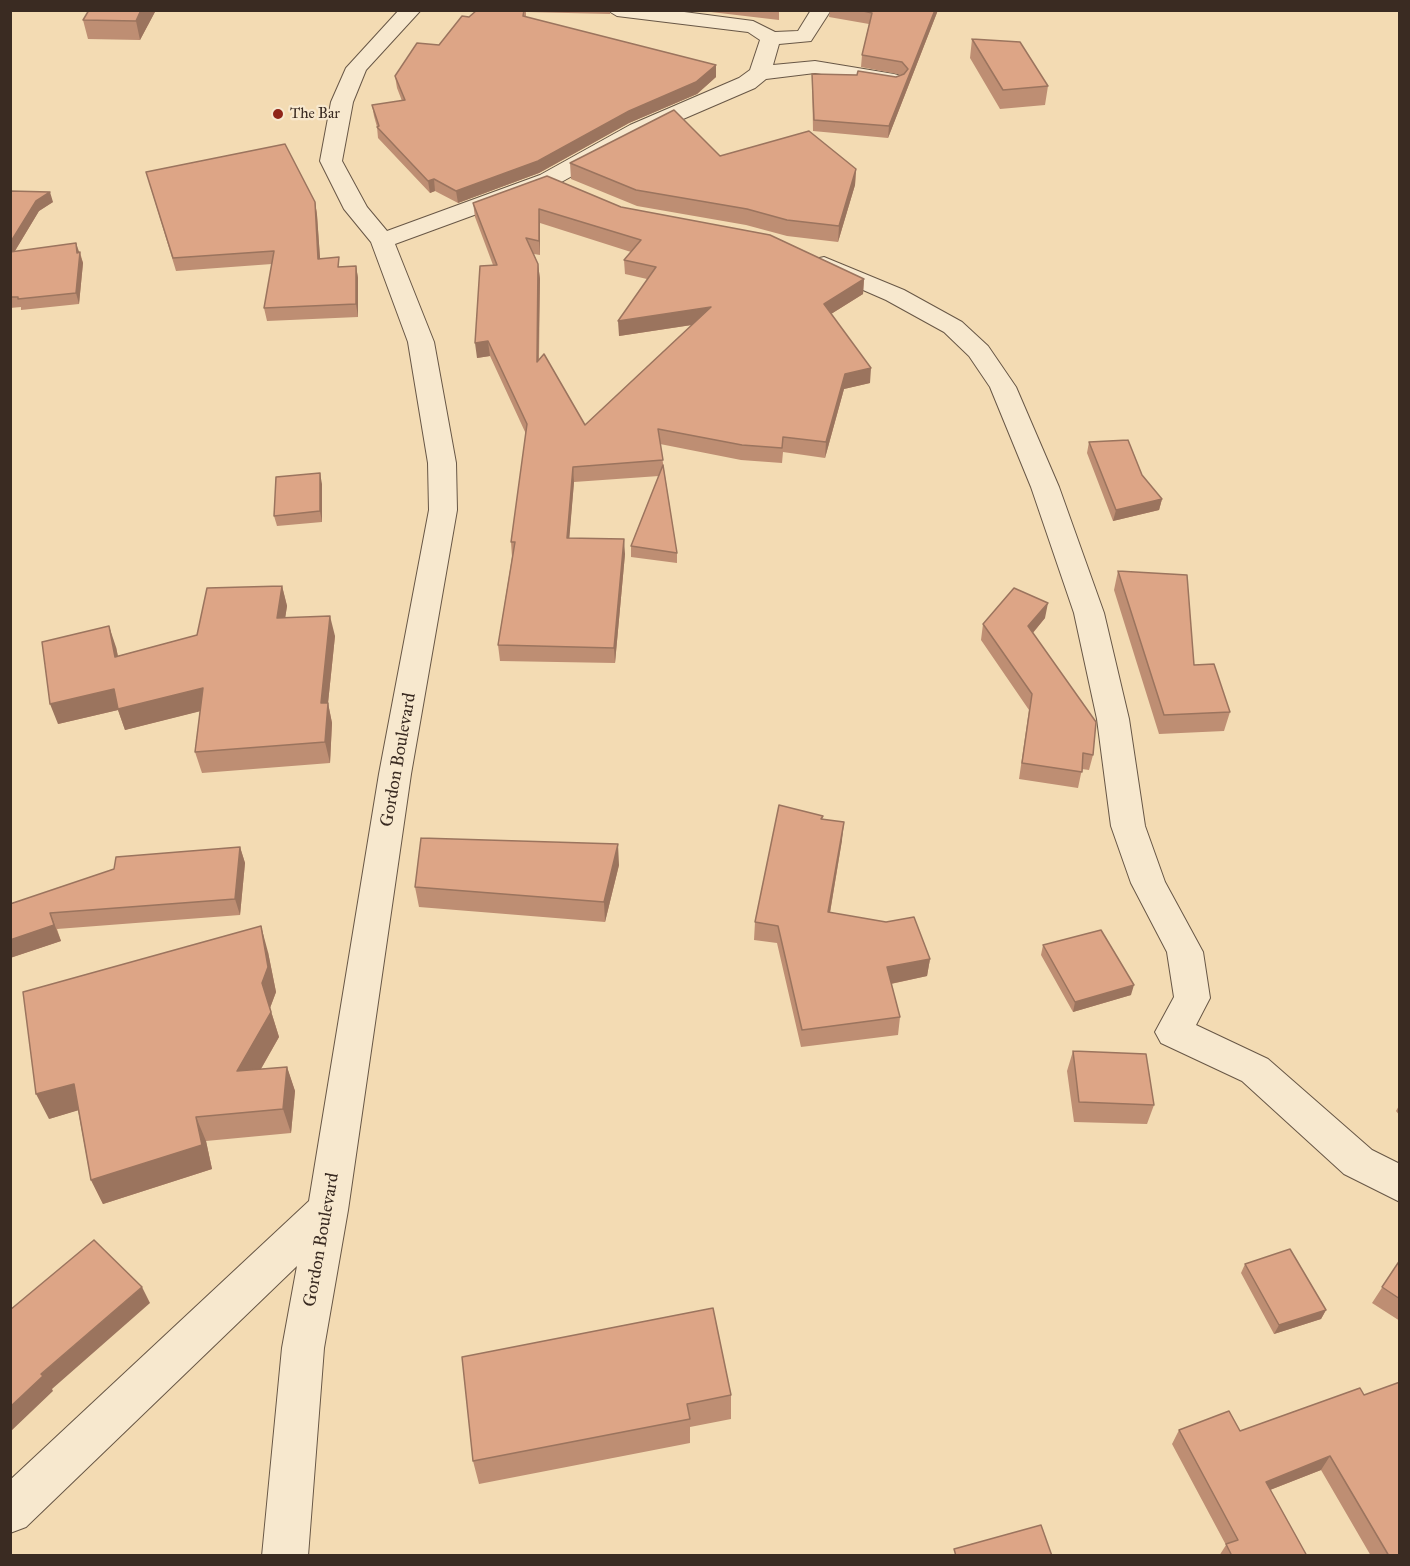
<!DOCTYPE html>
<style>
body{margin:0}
#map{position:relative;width:1410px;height:1566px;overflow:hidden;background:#f3dbb3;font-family:"IM FELL Great Primer",serif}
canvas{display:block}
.frame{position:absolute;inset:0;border:12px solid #3a2b22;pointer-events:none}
</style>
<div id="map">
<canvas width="1410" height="1566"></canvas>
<div class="frame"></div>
</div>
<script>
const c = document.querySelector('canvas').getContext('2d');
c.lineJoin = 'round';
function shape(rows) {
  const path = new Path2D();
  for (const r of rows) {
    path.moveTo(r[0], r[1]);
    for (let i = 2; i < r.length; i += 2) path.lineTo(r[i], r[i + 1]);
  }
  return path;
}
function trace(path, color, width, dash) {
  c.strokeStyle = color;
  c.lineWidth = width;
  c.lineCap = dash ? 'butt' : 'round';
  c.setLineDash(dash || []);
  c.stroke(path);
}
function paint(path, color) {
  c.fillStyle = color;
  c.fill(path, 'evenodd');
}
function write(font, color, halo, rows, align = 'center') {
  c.font = font + ' "IM FELL Great Primer",serif';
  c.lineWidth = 4.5;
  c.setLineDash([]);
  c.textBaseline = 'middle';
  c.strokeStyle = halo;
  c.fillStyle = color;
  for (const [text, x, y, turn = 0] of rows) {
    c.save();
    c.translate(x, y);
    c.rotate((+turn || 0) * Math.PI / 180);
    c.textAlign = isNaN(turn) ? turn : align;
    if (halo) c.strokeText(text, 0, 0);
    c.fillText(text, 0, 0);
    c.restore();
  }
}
const minor = shape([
 [399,10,421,10,366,70,353,102,342,161,367,207,387,231,540,175,630,125,739,78,750,70,760,40,748,32,617,16,607,10,669,10,753,21,775,32,798,31,811,10,831,10,811,41,779,44,773,65,815,61,894,74,901,76,905,80,901,84,894,86,815,73,766,79,755,88,646,135,556,185,395,244,434,342,456,463,457,510,411,774,348,1210,324,1348,308,1556,262,1556,282,1348,297,1266,26,1527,10,1533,10,1480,309,1201,379,774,429,510,428,463,408,342,371,242,344,209,320,161,331,102,346,68,399,10],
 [824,257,904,290,962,322,988,346,1016,387,1059,487,1104,613,1129,719,1145,826,1165,882,1203,952,1210,998,1196,1025,1268,1059,1372,1150,1400,1164,1400,1202,1344,1174,1242,1081,1161,1043,1155,1032,1174,997,1167,952,1131,883,1111,826,1097,719,1074,613,1031,487,990,387,969,356,944,332,886,300,815,269,812,264,815,259,824,257]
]);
trace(minor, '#685746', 2);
paint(minor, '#f7e8ce');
paint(shape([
 [156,10,140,40,88,39,83,20],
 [477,10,610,10,610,14,526,12,526,17,716,65,716,77,697,94,629,123,539,173,458,203,435,191,430,193,378,138,377,127,374,116,372,105,402,101,397,88,395,76,439,45,469,17],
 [694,10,779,10,779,20],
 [830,10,938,10,888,138,813,131,812,74,896,77,902,75,861,67,862,55,869,24,829,17],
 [972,39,1048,86,1045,105,1000,109,970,58],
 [720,156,856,169,855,185,838,242,787,236,746,225,637,206,571,179,570,163],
 [146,172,315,202,317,215,320,259,340,267,356,266,358,278,358,317,267,321,264,308,272,264,176,271],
 [10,191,53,202,39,211,15,251,80,252,83,263,79,304,21,310,21,307,10,308],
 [473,203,621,207,864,279,863,294,831,314,870,383,844,389,825,458,783,452,782,463,741,460,660,444,677,553,677,563,631,557,631,546,659,476,574,482,569,538,625,554,615,663,500,661,498,645,512,557,511,542,526,434,490,356,477,358,493,265,475,217],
 [540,223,631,252,624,260,625,274,647,279,619,336,692,325,585,425,539,360,540,279,538,264,534,254,540,255],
 [1089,442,1142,475,1162,499,1159,510,1113,521,1087,453],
 [322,484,322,522,277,526,274,516],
 [1118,571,1194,665,1230,712,1224,731,1159,734,1114,590],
 [282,586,287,606,285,618,335,636,328,703,332,723,330,763,202,773,195,752,200,711,125,730,118,710,58,724,116,647,118,656,197,635],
 [1045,618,1033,633,1093,755,1089,770,1082,769,1078,788,1019,779,1029,710,981,640,983,624],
 [823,816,822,819,842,840,830,913,930,959,927,976,891,984,900,1017,898,1035,801,1047,777,943,754,940,755,922],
 [240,847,245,863,240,915,57,929,61,941,10,958,10,904],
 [619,865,605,922,419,907,415,887],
 [1043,945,1131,995,1073,1012,1041,955],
 [268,952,276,992,270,1008,279,1037,261,1069,287,1067,295,1091,291,1133,206,1141,212,1169,103,1204,91,1180,78,1110,49,1119],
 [1073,1051,1154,1105,1147,1124,1074,1122,1067,1071],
 [1400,1104,1400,1116,1396,1111],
 [1400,1260,1400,1321,1372,1303],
 [1245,1264,1326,1310,1321,1319,1274,1334,1241,1273],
 [462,1357,731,1395,731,1419,690,1427,690,1443,479,1484,473,1461],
 [1360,1388,1400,1556,1371,1556,1321,1470,1270,1490,1307,1556,1219,1556,1226,1545,1172,1444,1179,1430,1240,1431]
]), '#be8e73');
paint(shape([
 [141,10,156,10,140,40,136,21],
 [935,10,938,10,888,138,889,126],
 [716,65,716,77,697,94,629,123,539,173,458,203,456,191],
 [856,169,855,185,838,242,839,226],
 [434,179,435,191,430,193,428,181],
 [50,192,53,202,39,211,10,259,10,243,36,201],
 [315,202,317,215,321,271,318,259],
 [539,209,540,223,540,255,539,241],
 [76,243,83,263,79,304,76,293],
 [538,264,540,279,538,377,537,362],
 [356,266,358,278,358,317,356,304],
 [864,279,863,294,823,319,824,304],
 [711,307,711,322,619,336,618,321],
 [488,341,490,356,477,358,475,343],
 [871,368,870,383,844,389,825,458,826,442,845,374],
 [573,467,574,482,568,554,567,538],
 [320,473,322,484,322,522,320,511],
 [1162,499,1159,510,1113,521,1116,510],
 [624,539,625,554,615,663,614,648],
 [282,586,287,606,282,639,277,618],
 [1048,603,1045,618,1025,642,1028,626],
 [330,616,335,636,328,703,332,723,330,763,325,742,321,703],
 [109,626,116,647,122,677,115,657],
 [203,688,209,709,125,730,118,710,58,724,50,704,114,689],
 [844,822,842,840,827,930,828,912],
 [618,844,619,865,605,922,604,902],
 [240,847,245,863,240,915,235,899],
 [50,913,61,941,10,958,10,940],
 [261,926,268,952,276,992,270,1008,279,1037,246,1095,237,1071,262,983],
 [930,959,927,976,885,985,887,967],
 [1134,985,1131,995,1073,1012,1075,1002],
 [287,1067,295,1091,291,1133,283,1109],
 [74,1084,86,1108,49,1119,36,1094],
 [196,1117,206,1141,212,1169,103,1204,91,1180],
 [142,1287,150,1303,52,1389,53,1391,10,1432,10,1407,41,1374],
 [1326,1310,1321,1319,1274,1334,1279,1325],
 [1330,1456,1321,1470,1257,1495,1266,1482]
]), '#9b745e');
const building = shape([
 [89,10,141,10,136,21,83,20,89,10],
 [477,10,524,10,523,16,716,65,696,82,629,111,538,161,456,191,434,179,428,181,377,127,379,126,372,105,405,100,395,76,417,43,439,45,462,16,469,17,477,10],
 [859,10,935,10,889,126,814,120,812,74,857,75,858,71,896,77,904,74,908,69,902,62,862,55,872,13,859,10],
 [972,39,1020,42,1048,86,1003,90,972,39],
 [674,110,720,156,809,131,856,169,839,226,787,220,747,209,636,190,570,163,674,110],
 [285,144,315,202,318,259,339,257,338,267,356,266,356,304,264,308,274,251,173,258,146,172,285,144],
 [547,176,621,207,770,235,864,279,824,304,871,368,845,374,826,442,783,437,782,448,742,445,658,429,663,460,573,467,567,538,624,539,614,648,498,645,515,542,511,542,527,424,488,341,475,343,480,266,497,265,473,203,547,176],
 [539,209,641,240,624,260,656,267,618,321,711,307,585,425,544,354,537,362,538,264,526,238,539,241,539,209],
 [10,191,50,192,36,201,10,243,10,191],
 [76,243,77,253,80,252,76,293,18,299,18,297,10,297,10,252,76,243],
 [1128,440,1142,475,1162,499,1116,510,1089,442,1128,440],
 [663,465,677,553,631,546,663,465],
 [320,473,320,511,274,516,276,477,320,473],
 [1118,571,1187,575,1194,665,1214,664,1230,712,1164,715,1118,571],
 [282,586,277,618,330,616,321,703,328,703,325,742,195,752,203,688,118,709,114,689,50,704,42,642,109,626,115,657,197,635,207,588,282,586],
 [1014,588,1048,603,1028,626,1096,722,1093,755,1083,753,1082,772,1022,763,1032,694,983,624,1014,588],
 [779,805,823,816,821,819,844,822,828,912,886,922,914,917,930,959,887,967,900,1017,802,1030,778,926,755,922,779,805],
 [421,838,618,844,604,902,415,887,421,838],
 [240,847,235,899,50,913,54,925,10,940,10,904,114,869,116,857,240,847],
 [261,926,268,967,262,983,271,1012,237,1071,287,1067,283,1109,196,1117,202,1145,91,1180,74,1084,36,1094,23,992,261,926],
 [1101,930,1134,985,1075,1002,1043,945,1101,930],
 [1073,1051,1146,1054,1154,1105,1079,1102,1073,1051],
 [94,1240,142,1287,41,1374,43,1376,10,1407,10,1310,94,1240],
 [1290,1249,1326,1310,1279,1325,1245,1264,1290,1249],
 [1400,1260,1400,1299,1382,1287,1400,1260],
 [713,1308,731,1395,687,1404,690,1419,473,1461,462,1357,713,1308],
 [1400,1382,1400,1556,1389,1556,1330,1456,1266,1482,1307,1556,1232,1556,1226,1544,1238,1540,1179,1430,1229,1411,1240,1431,1360,1388,1364,1395,1400,1382],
 [1041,1525,1052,1556,956,1556,954,1549,1041,1525]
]);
paint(building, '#dda586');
trace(building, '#9b745e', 1.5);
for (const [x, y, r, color] of [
 [278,114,6,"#8f2418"]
]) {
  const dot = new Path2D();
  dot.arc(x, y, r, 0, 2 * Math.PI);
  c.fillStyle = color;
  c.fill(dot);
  trace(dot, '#f7e8ce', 2);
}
write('15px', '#3a2b22', '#f7e8ce', [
 ["The Bar",290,114]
], 'left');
write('18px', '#3a2b22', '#f7e8ce', [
 ["Gordon Boulevard",399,760,-80],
 ["Gordon Boulevard",322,1240,-80]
]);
</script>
